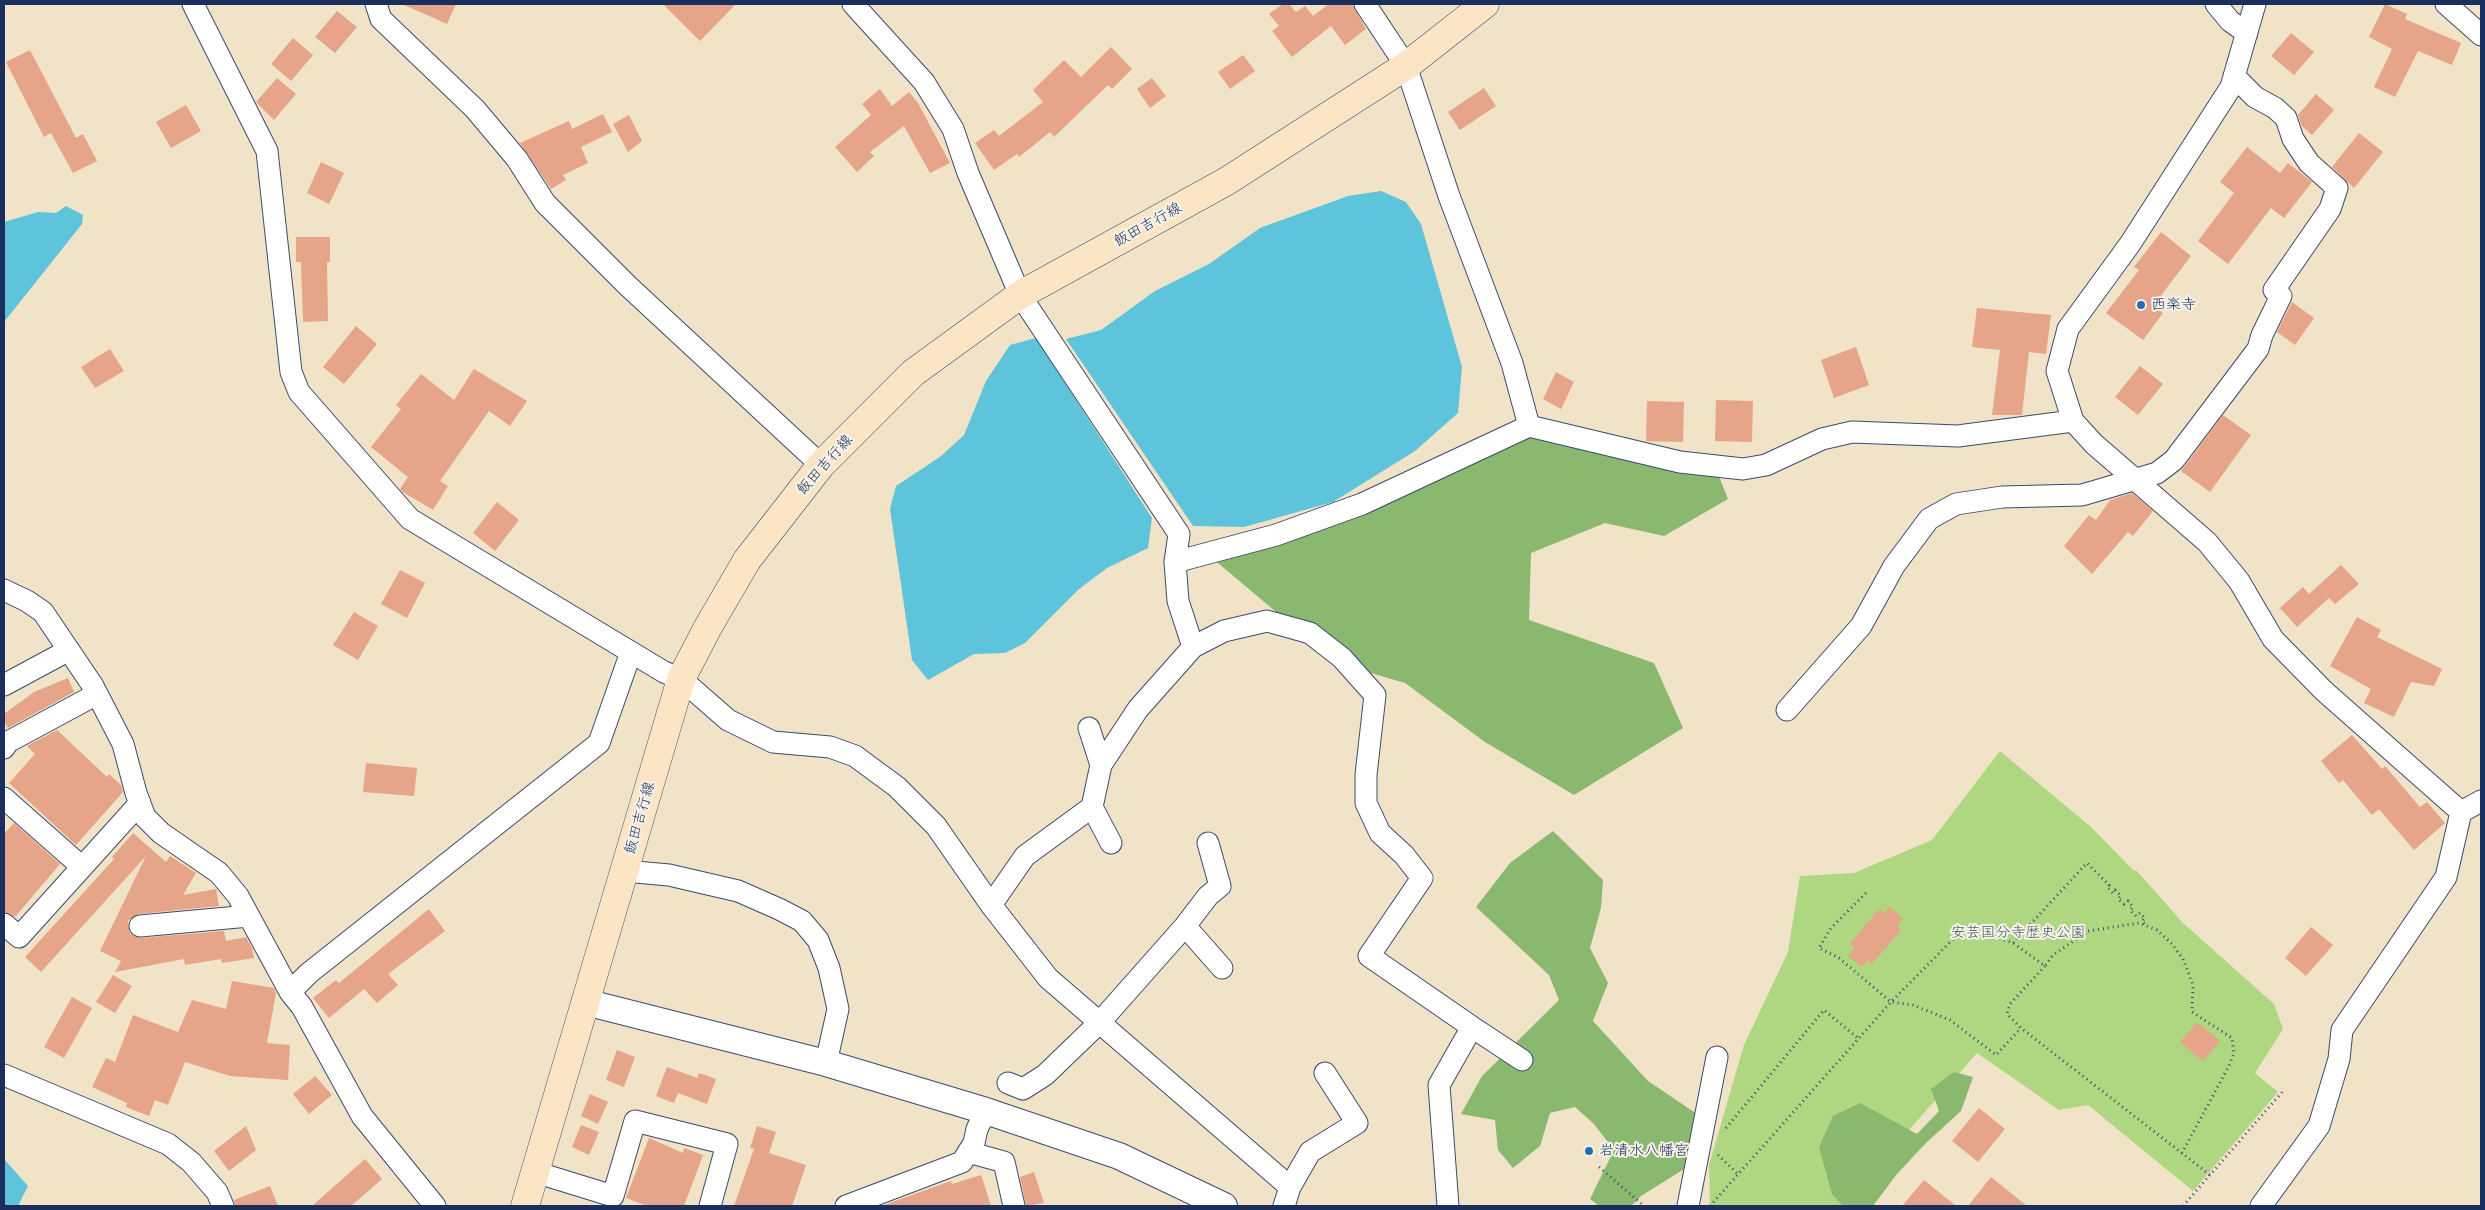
<!DOCTYPE html>
<meta charset="utf-8">
<style>
body{margin:0}
#map{position:relative;width:2485px;height:1210px;overflow:hidden;background:#f0e3c7;font-family:"Patrick Hand",sans-serif}
canvas{display:block}
.frame{position:absolute;inset:0;border:5px solid #1b2f5e;pointer-events:none}
</style>
<div id="map">
<canvas width="2485" height="1210"></canvas>
<div class="frame"></div>
</div>
<script>
const c = document.querySelector('canvas').getContext('2d');
c.lineJoin = 'round';
function paint(path, color) {
  c.fillStyle = color;
  c.fill(path, 'evenodd');
}
function shape(rows) {
  const path = new Path2D();
  for (const r of rows) {
    path.moveTo(r[0], r[1]);
    for (let i = 2; i < r.length; i += 2) path.lineTo(r[i], r[i + 1]);
  }
  return path;
}
function trace(path, color, width, dash) {
  c.strokeStyle = color;
  c.lineWidth = width;
  c.lineCap = dash ? 'butt' : 'round';
  c.setLineDash(dash || []);
  c.stroke(path);
}
function write(font, color, halo, rows, align = 'center') {
  c.font = font + ' "Patrick Hand","Klee One",sans-serif';
  c.lineWidth = 4;
  c.setLineDash([]);
  c.textBaseline = 'middle';
  c.strokeStyle = halo;
  c.fillStyle = color;
  for (const [text, x, y, turn = 0] of rows) {
    c.save();
    c.translate(x, y);
    c.rotate((+turn || 0) * Math.PI / 180);
    c.textAlign = isNaN(turn) ? turn : align;
    if (halo) c.strokeText(text, 0, 0);
    c.fillText(text, 0, 0);
    c.restore();
  }
}
paint(shape([
 [2000,751,2091,827,2133,870,2137,871,2182,922,2274,1004,2283,1029,2255,1073,2278,1092,2193,1191,2088,1105,2059,1110,1977,1053,1842,1206,1710,1206,1709,1165,1744,1045,1788,952,1800,876,1854,873,1932,840]
]), '#afd781');
paint(shape([
 [1529,426,1715,466,1728,499,1664,536,1605,523,1531,553,1529,620,1654,663,1683,728,1574,795,1485,742,1405,683,1337,663,1206,553],
 [1553,831,1603,880,1601,908,1590,948,1608,983,1593,1021,1648,1081,1709,1122,1697,1161,1641,1196,1631,1206,1599,1206,1590,1199,1614,1150,1594,1124,1575,1107,1550,1113,1540,1146,1513,1168,1498,1150,1495,1120,1461,1114,1482,1076,1559,1000,1549,975,1476,907,1510,863],
 [1954,1072,1973,1077,1961,1111,1926,1143,1897,1174,1873,1206,1843,1206,1832,1194,1819,1147,1833,1116,1860,1103,1917,1134,1939,1111,1931,1089]
]), '#8bb86f');
paint(shape([
 [1381,191,1406,202,1421,224,1462,367,1458,413,1415,451,1333,502,1244,527,1193,526,1066,339,1101,330,1155,291,1209,264,1260,228,1348,196],
 [66,206,83,215,82,224,4,322,4,222,38,212,56,213],
 [1036,338,1152,518,1148,548,1107,568,1079,589,1025,643,1005,653,974,654,928,680,912,660,890,509,896,486,940,457,964,435,986,381,1010,345],
 [4,1159,28,1186,18,1206,4,1206]
]), '#5ec4dc');
paint(shape([
 [402,4,456,4,447,24],
 [663,4,736,4,700,41],
 [1283,4,1289,4,1296,12,1305,6,1313,16,1329,4,1352,4,1366,29,1345,45,1331,26,1292,57,1272,31,1279,26,1269,14],
 [2385,4,2407,14,2405,19,2461,43,2452,65,2418,51,2395,97,2374,87,2392,49,2369,37],
 [337,11,357,27,335,53,315,37],
 [2291,33,2314,52,2294,75,2271,56],
 [293,38,313,55,291,81,271,64],
 [1111,47,1132,69,1112,89,1108,85,1054,137,1050,132,1019,157,1017,154,994,170,975,143,994,130,999,136,1043,102,1033,90,1064,60,1081,77],
 [30,50,76,138,83,134,97,161,73,173,51,133,44,137,6,62],
 [1243,55,1255,71,1230,89,1218,72],
 [277,78,296,94,274,120,256,102],
 [1152,78,1166,96,1150,108,1137,89],
 [1484,88,1496,106,1460,130,1448,112],
 [880,89,892,106,909,92,918,103,950,163,930,173,904,126,870,152,874,156,857,172,835,147,871,115,862,104],
 [2316,94,2334,110,2312,135,2302,126,2298,115],
 [186,105,201,131,171,148,156,122],
 [603,114,612,132,581,147,588,163,563,175,566,180,551,189,520,143,569,121,572,129],
 [629,115,642,141,628,152,613,124],
 [2359,133,2383,152,2354,188,2332,167],
 [2247,147,2280,173,2288,163,2312,182,2284,218,2271,208,2228,264,2198,241,2234,193,2220,182],
 [321,162,344,173,329,204,307,193],
 [2161,232,2191,256,2153,306,2163,313,2143,340,2106,313,2139,270,2134,267],
 [296,237,330,237,330,262,327,262,328,321,303,322,301,262,296,262],
 [2292,302,2314,318,2295,345,2277,332],
 [1977,308,2051,315,2046,354,2029,352,2022,415,1992,415,2000,350,1972,347],
 [356,326,377,344,344,384,323,367],
 [1856,347,1869,385,1834,398,1821,360],
 [110,349,124,371,95,388,81,367],
 [2140,366,2163,384,2138,415,2115,397],
 [474,369,527,401,510,426,489,411,440,481,448,486,433,510,403,492,400,489,408,477,371,447,401,409,396,405,421,374,454,400],
 [1556,372,1574,382,1561,409,1543,399],
 [1716,400,1753,401,1752,442,1715,441],
 [1647,401,1684,402,1683,442,1646,441],
 [2223,415,2251,435,2210,492,2181,471],
 [2132,493,2153,511,2133,536,2128,532,2092,574,2064,546,2089,515,2096,520,2110,500],
 [497,502,519,520,495,551,473,533],
 [2341,565,2359,584,2335,604,2329,598,2297,627,2280,608,2303,587,2309,594],
 [400,570,425,583,407,618,381,604],
 [354,612,378,626,358,660,333,645],
 [2357,617,2381,630,2377,637,2442,669,2434,686,2411,682,2394,717,2364,703,2371,689,2330,666],
 [68,678,74,692,8,728,4,721,4,714,34,692],
 [57,730,107,777,109,774,121,785,123,792,76,845,9,783,35,754,27,746],
 [2352,735,2382,769,2385,766,2420,807,2427,802,2445,823,2414,850,2379,809,2372,815,2343,780,2339,783,2321,761],
 [366,763,417,768,414,796,363,792],
 [14,823,60,864,15,917,4,912,4,834],
 [133,833,166,862,170,856,196,873,183,895,216,889,219,906,138,914,128,921,130,934,141,938,224,931,226,941,246,937,252,948,254,958,222,963,221,959,185,965,184,959,115,972,121,961,100,951,146,856,41,972,25,957,114,859,112,857],
 [1889,907,1903,918,1897,927,1901,930,1872,964,1868,960,1862,967,1848,956,1855,948,1850,944,1879,909,1884,913],
 [429,909,445,931,388,974,398,985,377,1003,364,989,329,1018,313,998,336,980,339,983],
 [2311,927,2333,945,2306,976,2285,958],
 [113,975,132,986,115,1013,96,1002],
 [232,981,274,988,276,993,267,1043,290,1045,288,1080,230,1076,185,1062,168,1105,155,1100,149,1116,126,1107,127,1103,92,1087,106,1058,115,1062,133,1015,178,1032,192,1000,226,1009],
 [72,997,92,1008,64,1058,44,1047],
 [2197,1022,2220,1041,2203,1061,2180,1042],
 [617,1050,635,1057,624,1087,606,1080],
 [667,1067,697,1078,699,1073,716,1079,707,1104,678,1093,674,1103,656,1096],
 [315,1076,332,1095,309,1114,293,1094],
 [590,1094,608,1102,598,1124,581,1116],
 [1979,1108,2005,1129,1978,1162,1952,1141],
 [581,1125,599,1132,589,1155,572,1147],
 [246,1126,256,1150,229,1171,214,1151],
 [757,1126,776,1132,769,1153,806,1165,792,1206,734,1206,754,1149,750,1148],
 [649,1138,683,1153,684,1148,703,1155,684,1206,647,1206,626,1198],
 [365,1159,382,1179,351,1206,312,1206],
 [1034,1172,1044,1203,1026,1206,1020,1177],
 [981,1175,991,1206,881,1206,951,1181,952,1184],
 [1991,1177,2027,1206,1968,1206],
 [1924,1180,1956,1206,1902,1206],
 [270,1186,278,1206,235,1206,234,1200]
]), '#e6a488');
const minor = shape([
 [193,4,267,151,291,372,299,392,410,519,664,672,681,679,728,720,773,742,830,747,855,756,897,787,936,826,991,905,1048,978,1290,1187],
 [376,4,381,19,475,109,517,159,545,203,627,285,821,465],
 [853,4,924,82,953,129,968,173,1020,295,1179,534,1175,562,1178,601,1193,647,1138,709,1101,765,1092,807,1111,843],
 [1365,4,1406,66,1449,196,1512,363,1529,426],
 [2216,4,2230,21,2247,33],
 [2255,4,2231,87,2130,244,2068,329,2057,371,2073,421,2094,444,2207,542,2239,581,2273,639,2324,691,2461,812],
 [2446,4,2481,35],
 [1175,562,1276,535,1362,504,1529,426,1680,462,1743,469,1766,465,1822,439,1852,432,1958,436,2073,421],
 [4,590,27,601,43,612,93,686,123,744,136,793,145,817,161,833,219,873,238,896,290,992],
 [1193,647,1224,631,1267,621,1310,633,1342,658,1375,695,1366,775,1366,803,1380,833,1404,855,1422,878,1369,956,1472,1027,1439,1085,1448,1206],
 [4,685,69,650],
 [1787,710,1861,626,1894,566,1929,519,1956,504,2002,497,2082,495,2157,473,2174,460,2258,349,2262,335,2281,296,2274,290,2330,209,2337,188,2309,163,2293,139,2286,118,2275,108,2255,97,2234,76],
 [1089,728,1101,765],
 [4,748,8,742,97,694],
 [4,798,82,867],
 [624,871,669,875,738,891,779,909,802,921,818,940,829,968,838,1009,826,1063],
 [991,905,1025,856,1092,807],
 [4,924,19,937,140,803],
 [140,926,249,916],
 [1185,926,1222,968],
 [1472,1027,1522,1060],
 [4,1075,168,1144,191,1162,217,1192,223,1206],
 [1008,1083,1023,1089,1045,1075,1100,1022,1185,926,1208,896,1220,886,1208,843],
 [968,1152,1004,1162,1014,1206],
 [535,1172,613,1196,635,1121,727,1144,710,1206],
 [435,1206,362,1116,302,1007,290,992,309,973,599,743,631,652],
 [846,1206,962,1162,974,1143,977,1129,986,1111],
 [1284,1206,1290,1187,1310,1152,1357,1123,1325,1073],
 [1688,1206,1717,1057],
 [2261,1206,2319,1126,2339,1059,2342,1030,2446,877,2461,812,2481,801]
]);
const tertiary = shape([
 [585,1002,826,1063,986,1111,1119,1156,1224,1206]
]);
const secondary = shape([
 [525,1206,681,679,708,627,747,560,821,465,913,373,1020,295,1227,181,1406,66,1485,4]
]);
trace(minor, '#3b4a6e', 23);
trace(tertiary, '#3b4a6e', 28);
trace(secondary, '#3b4a6e', 29);
trace(shape([
 [1866,893,1831,928,1819,948,1839,958,1891,1002,1913,1005,1950,1020,1996,1055,2021,1028],
 [2013,943,2087,863,2109,885,2107,887,2113,893,2115,890,2121,896,2118,899,2124,904,2128,901,2133,907,2130,910,2136,916,2140,913,2145,918,2142,921,2145,924],
 [2045,966,2010,1004,2007,1014,2021,1028,2210,1175],
 [1726,1128,1824,1010,1859,1039],
 [1718,1155,1738,1174],
 [1599,1167,1644,1206],
 [1710,1206,1891,1002,1966,926,2013,943,2045,966,2053,955,2088,931,2139,923,2157,930,2172,944,2183,959,2193,985,2192,1012,2232,1038,2234,1053,2230,1064,2182,1153],
 [2183,1206,2284,1090]
]), '#3b4a6e', 3, [1, 4]);
trace(minor, '#fff', 21);
trace(tertiary, '#fff', 26);
trace(secondary, '#fce5c4', 28);
for (const [x, y, r, color] of [
 [2141,305,5,"#1f6fb2"],
 [1589,1151,5,"#1f6fb2"]
]) {
  const dot = new Path2D();
  dot.arc(x, y, r, 0, 2 * Math.PI);
  c.fillStyle = color;
  c.fill(dot);
  trace(dot, '#f7f3e8', 2);
}
write('15px', '#1b2f5e', '#f7f3e8', [
 ["飯田吉行線",1148,225,-29],
 ["飯田吉行線",825,465,-48],
 ["飯田吉行線",640,818,-74]
]);
write('15px', '#1b2f5e', '#f7f3e8', [
 ["西楽寺",2151,305],
 ["岩清水八幡宮",1599,1151]
], 'left');
write('15px', '#405967', '#f7f3e8', [
 ["安芸国分寺歴史公園",2018,933]
]);
</script>
